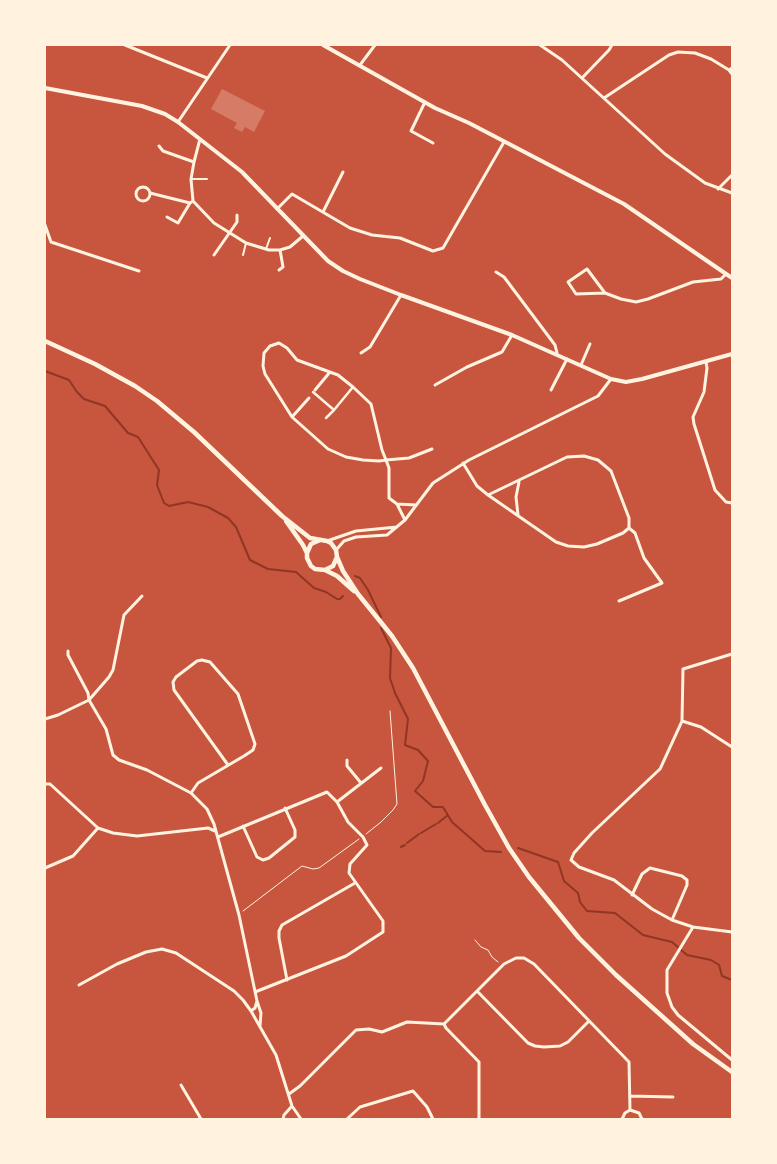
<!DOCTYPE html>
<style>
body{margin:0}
#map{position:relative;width:777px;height:1164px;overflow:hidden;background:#c8553d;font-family:Georgia,serif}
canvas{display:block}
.frame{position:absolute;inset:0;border:46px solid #fff3e0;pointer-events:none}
</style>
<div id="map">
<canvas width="777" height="1164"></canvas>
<div class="frame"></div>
</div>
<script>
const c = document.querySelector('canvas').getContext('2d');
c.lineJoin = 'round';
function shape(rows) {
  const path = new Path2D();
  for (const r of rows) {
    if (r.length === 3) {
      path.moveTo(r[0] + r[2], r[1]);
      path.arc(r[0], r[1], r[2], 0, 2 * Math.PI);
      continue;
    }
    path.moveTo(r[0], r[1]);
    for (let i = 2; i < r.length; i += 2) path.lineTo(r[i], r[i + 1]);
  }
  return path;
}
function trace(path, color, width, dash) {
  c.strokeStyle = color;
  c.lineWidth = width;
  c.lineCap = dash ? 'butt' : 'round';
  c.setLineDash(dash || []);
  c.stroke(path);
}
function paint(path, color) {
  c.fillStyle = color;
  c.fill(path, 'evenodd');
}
trace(shape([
 [45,371,69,380,77,392,84,399,105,406,128,433,138,437,159,470,157,485,164,503,169,506,188,502,208,507,228,518,236,527,250,560,268,569,296,572,314,588,326,592,337,599,340,599,343,596],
 [355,576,360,578,368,590,381,617],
 [381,628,391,648,390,678,395,693,408,719,405,745,418,750,428,761,423,781,415,791,433,807,443,807,452,822,485,851,501,852],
 [438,823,448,815],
 [421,833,436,824],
 [407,843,419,834],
 [401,847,405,845],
 [518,848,558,862,564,881,578,893,580,902,587,911,615,913,643,935,672,942,687,955,711,960,719,965,722,976,732,980]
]), '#8f3625', 2);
paint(shape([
 [222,89,265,111,254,132,245,127,242,132,234,128,237,123,211,109]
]), '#d67c66');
trace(shape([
 [366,834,381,822,393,810,397,804,390,711],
 [243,911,302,866,313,869,319,868,359,839],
 [475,940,481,947,488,950,492,957,498,962]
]), '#fff3e0', 1);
trace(shape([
 [191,179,207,179],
 [266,249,270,238],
 [243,255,246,243]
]), '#fff3e0', 2);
trace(shape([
 [313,392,334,410,353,387],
 [326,418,334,410]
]), '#fff3e0', 2.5);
trace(shape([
 [125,45,207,78],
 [540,45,562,60,665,154,705,183,732,193],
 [360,65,375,45],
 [729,70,732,74],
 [582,78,609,50,612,45],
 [604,98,669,55,678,52,695,53,711,59,729,70,732,68],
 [425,102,411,131,433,143],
 [178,122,230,45],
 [200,139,194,162,191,179,193,201,214,223,246,243,269,250,280,250,290,247,303,236],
 [159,146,163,151,194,162],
 [143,194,7],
 [718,189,732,175],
 [150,193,190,203,193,201],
 [277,209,292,194,350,228,372,235,400,238,433,251,443,248,504,142],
 [323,212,343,172],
 [167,217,178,223,190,203],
 [45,225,51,242,139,271],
 [214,255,237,222,237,215],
 [279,270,283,267,280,250],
 [496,272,504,277,555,345,557,353],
 [605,293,587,269,568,282,576,294,605,293,621,299,636,302,648,299,693,282,721,279,726,274],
 [361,353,370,347,401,295],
 [706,362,707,368,704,392,693,417,694,424,715,490,726,502,732,503],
 [581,365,590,344],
 [435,385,467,367,502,352,512,335],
 [315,390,330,372],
 [551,390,567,359],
 [292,417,309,398],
 [463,463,477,486,488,495,556,542,568,546,584,547,597,544,623,533,629,528,629,518,611,471,598,460,584,456,567,457,488,495],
 [397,504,416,505],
 [518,515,516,497,519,482],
 [405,520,397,504,389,498,389,468,386,460,382,450,371,404,353,387,338,375,297,360,287,348,279,343,270,346,264,353,263,366,265,374,292,417,328,449,346,457,363,460,379,461,386,460,409,458,432,449],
 [327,541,356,531,397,527],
 [336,550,344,541,356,537,387,535,405,520,433,483,469,460,598,396,611,379],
 [619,601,662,583,644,558,635,533,629,528],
 [68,651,68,655,88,693,89,700,106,729,113,755,119,760,147,770,191,793,207,809,214,824,239,915,257,1001,261,1013,260,1026],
 [732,654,683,669,682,721,660,769,592,833,574,853,571,860,579,867,614,880,652,909,672,920,693,927,732,932],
 [45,719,58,715,89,700,109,677,113,670,124,615,142,596],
 [682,721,701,727,732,747],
 [347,760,347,766,361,783],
 [45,784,50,784,98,828,113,833,137,836,208,828,215,831],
 [191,793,198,783,244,756,253,750,255,744,238,694,210,662,202,660,197,661,176,677,173,682,174,690,228,765],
 [337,802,381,768],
 [243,826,257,857,263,860,269,858,295,837,295,830,285,808],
 [218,837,327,792,337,802,348,822,363,837,367,845,350,864,349,873,383,921,383,932,346,956,255,992],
 [45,868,73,856,98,828],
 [632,895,642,874,650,868,682,876,687,880,687,885,672,920],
 [693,927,667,970,667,993,672,1007,678,1015,732,1060],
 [287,980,279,938,279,931,282,925,355,883],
 [79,985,117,964,146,952,162,949,176,953,234,991,243,1000,251,1011,276,1055,292,1106,301,1119],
 [477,991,528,1043,535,1046,544,1047,560,1046,568,1042,589,1021],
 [251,1011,255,1008,257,1001],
 [444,1024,446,1028,479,1062,479,1119],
 [181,1085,201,1119],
 [289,1094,300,1086,356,1030,369,1029,382,1032,407,1022,444,1024,504,964,516,958,524,958,534,964,629,1062,630,1110],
 [630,1096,673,1097],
 [283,1119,284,1115,292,1106],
 [347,1119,360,1107,413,1091,427,1107,433,1119],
 [622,1119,625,1113,630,1110,639,1113,642,1119]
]), '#fff3e0', 3);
trace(shape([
 [323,45,435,108,469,123,624,204,732,278],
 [45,88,142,106,165,114,178,122,242,172,328,261,343,271,360,279,401,295,512,335,611,379,626,382,642,379,732,354]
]), '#fff3e0', 4);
trace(shape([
 [45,341,95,364,135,386,157,401,194,432,282,516,310,538,327,541,331,543,336,550,337,557,333,566,325,570,315,569,311,566,307,558,307,553,311,544,320,540],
 [286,521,303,545,307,553],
 [337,557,343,571,358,594,392,636,413,668,485,805,509,848,529,877,579,938,616,975,693,1044,732,1072],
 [325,570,337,576,354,591]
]), '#fff3e0', 4.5);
</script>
